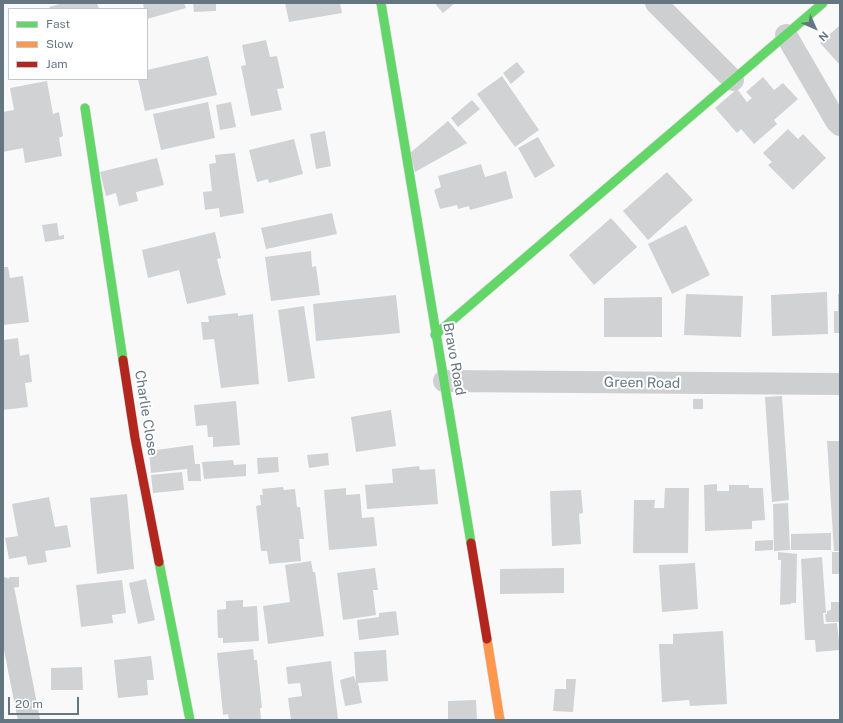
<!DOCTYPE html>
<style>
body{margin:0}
#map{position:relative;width:843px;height:723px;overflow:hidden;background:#f9f9f9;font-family:"Public Sans",sans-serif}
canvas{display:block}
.frame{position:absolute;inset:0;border:4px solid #657683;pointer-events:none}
.legend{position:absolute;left:8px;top:8px;width:140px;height:72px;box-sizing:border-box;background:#fff;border:1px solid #c1c8cd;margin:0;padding:5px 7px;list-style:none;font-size:12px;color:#657683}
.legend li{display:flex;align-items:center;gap:8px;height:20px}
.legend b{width:20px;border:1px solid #c1c8cd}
.north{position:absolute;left:795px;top:8px;width:40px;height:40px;-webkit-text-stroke:3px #fff;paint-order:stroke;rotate:135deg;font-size:11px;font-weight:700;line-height:16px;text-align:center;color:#657683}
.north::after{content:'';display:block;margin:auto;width:14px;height:18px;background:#657683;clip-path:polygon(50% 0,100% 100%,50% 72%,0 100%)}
.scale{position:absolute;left:8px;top:697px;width:71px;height:18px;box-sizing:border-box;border:2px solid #657683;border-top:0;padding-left:5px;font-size:12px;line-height:14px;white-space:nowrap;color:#657683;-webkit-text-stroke:3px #fff;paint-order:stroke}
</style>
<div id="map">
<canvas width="843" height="723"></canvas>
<div class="frame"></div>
<ul class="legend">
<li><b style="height:5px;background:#63d668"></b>Fast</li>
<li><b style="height:5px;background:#ff974d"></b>Slow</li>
<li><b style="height:5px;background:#b3261e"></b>Jam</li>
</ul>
<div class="north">N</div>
<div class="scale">20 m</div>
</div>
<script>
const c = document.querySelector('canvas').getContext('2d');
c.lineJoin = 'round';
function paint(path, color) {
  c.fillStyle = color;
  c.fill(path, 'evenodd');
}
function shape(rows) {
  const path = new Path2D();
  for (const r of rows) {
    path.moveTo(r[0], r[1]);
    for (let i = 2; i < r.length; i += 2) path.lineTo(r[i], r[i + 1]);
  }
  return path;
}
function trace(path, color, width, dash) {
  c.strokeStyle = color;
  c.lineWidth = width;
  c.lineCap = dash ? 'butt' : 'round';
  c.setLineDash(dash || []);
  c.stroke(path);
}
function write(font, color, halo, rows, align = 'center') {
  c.font = font + ' "Public Sans",sans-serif';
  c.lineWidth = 4;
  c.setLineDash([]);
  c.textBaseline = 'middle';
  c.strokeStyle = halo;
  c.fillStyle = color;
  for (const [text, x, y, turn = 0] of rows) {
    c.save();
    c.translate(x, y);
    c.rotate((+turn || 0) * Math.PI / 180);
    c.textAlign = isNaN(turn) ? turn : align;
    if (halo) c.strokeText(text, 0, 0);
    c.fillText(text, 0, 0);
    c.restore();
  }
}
paint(shape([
 [63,3,97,3,99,9,50,9,49,7],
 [143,3,184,3,186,8,147,19,147,9,144,9],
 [193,3,216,3,216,11,194,12],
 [285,3,340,3,342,13,289,22],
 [438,3,455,3,443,13,436,5],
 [840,25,840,65,820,43],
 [266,40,270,57,277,56,284,88,277,89,282,110,251,116,241,66,246,65,242,45],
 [208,56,217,95,145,111,138,79,147,79,147,70],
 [517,62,525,72,511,84,503,73],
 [502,76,539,130,515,147,477,94],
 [763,77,774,90,783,83,798,99,774,120,777,124,754,144,741,129,737,133,715,108,737,89,747,102,752,98,746,92],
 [47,81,53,114,59,112,63,136,59,138,62,156,25,163,23,148,3,152,3,112,14,110,10,88],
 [472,100,480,109,458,127,451,118],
 [208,102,215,138,161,150,153,114],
 [231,102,236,127,220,130,216,105],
 [448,121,467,143,415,172,410,153],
 [788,129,798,139,803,134,826,158,793,190,768,165,772,162,763,153],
 [325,131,331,166,316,169,310,134],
 [538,137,555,166,535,178,518,148],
 [294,139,303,174,269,183,268,179,257,182,249,150],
 [235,153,244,213,220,217,219,208,205,210,203,192,212,191,209,164,216,163,215,155],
 [157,158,164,185,136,192,138,201,119,206,116,193,106,196,100,172],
 [481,164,485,177,506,171,513,198,470,210,469,206,458,209,457,205,440,209,434,190,441,187,438,176],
 [667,172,693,200,648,240,623,211],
 [332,213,337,234,266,249,261,228],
 [611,218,637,247,594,285,569,255],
 [57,223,59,236,64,235,64,239,45,242,42,225],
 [686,225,710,275,672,294,648,244],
 [215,232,221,258,217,259,226,295,187,304,179,270,148,278,142,250],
 [311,251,312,267,316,266,320,295,271,301,265,257],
 [3,267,8,267,10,278,23,276,29,322,3,325],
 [827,292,828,334,772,336,771,295],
 [686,294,743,296,741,337,684,335],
 [838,294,840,294,840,333,834,333,834,311,838,311],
 [396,295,400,333,316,341,313,304],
 [662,297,662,337,604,337,604,298],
 [304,306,315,378,288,382,278,310],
 [238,313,238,316,253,314,259,384,221,388,214,339,203,340,201,322,209,322,208,316],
 [18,338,20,356,29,354,32,382,25,383,28,407,3,410,3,340],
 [782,396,789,500,772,502,765,397],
 [693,399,703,399,703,409,693,409],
 [236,401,240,445,213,447,213,437,208,437,207,425,196,426,194,405],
 [391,410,396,446,356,452,351,417],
 [827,441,840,441,840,551,834,551],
 [193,445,195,464,200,464,201,481,188,481,187,469,151,473,149,451],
 [328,453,329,465,309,468,307,455],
 [278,457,279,472,258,474,257,458],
 [233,460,234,465,246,464,246,476,204,479,202,462],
 [419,466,420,470,435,469,438,504,367,509,365,485,393,483,392,469],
 [182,472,184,490,153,493,151,475],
 [717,484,717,491,729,491,729,485,749,485,749,488,763,488,765,520,752,521,752,529,705,531,704,485],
 [283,487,284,490,295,489,297,507,300,507,304,539,299,539,301,561,269,564,267,551,261,551,256,506,261,505,260,495,263,495,262,489],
 [346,488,346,495,360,494,362,518,374,517,377,546,329,550,324,490],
 [665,488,689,488,688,553,633,553,634,500,655,500,654,508,664,508],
 [581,490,583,513,579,514,581,544,552,546,550,491],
 [127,494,134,569,97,574,90,498],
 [49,497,55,527,67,525,71,547,45,551,47,562,28,565,26,556,9,559,5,538,18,536,12,504],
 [788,503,790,550,774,551,773,504],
 [831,533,831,550,791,550,791,534],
 [773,540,773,550,755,551,755,541],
 [778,552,797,554,796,603,791,603,791,604,780,605,781,560,778,560],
 [832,552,840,552,840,574,832,574],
 [822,557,826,613,823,613,824,624,837,623,840,650,816,652,815,640,805,640,801,559],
 [311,561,313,572,315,572,324,636,268,644,263,606,290,602,285,565],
 [695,563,698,609,662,612,659,565],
 [375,568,378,590,373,590,376,615,343,620,337,573],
 [564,568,564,593,500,594,500,569],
 [9,577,19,577,19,587,10,588],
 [146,579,155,620,138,624,129,583],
 [122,580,126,613,112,615,113,623,81,627,76,585],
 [243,600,243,607,257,606,259,641,223,643,223,638,218,638,217,610,226,609,226,601],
 [831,602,840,602,840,622,826,622,825,614,827,614,827,611,831,610],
 [396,611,399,635,359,640,357,620,379,617,379,613],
 [723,631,727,704,690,706,689,700,662,702,659,644,673,644,673,634],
 [253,649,254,660,257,660,262,708,260,708,261,720,229,720,228,714,223,715,217,653],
 [386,650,388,681,358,683,362,703,345,706,340,680,354,676,356,683,354,652],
 [151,656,154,680,147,680,148,695,118,698,114,660],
 [331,661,338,719,291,720,288,698,302,696,300,683,288,684,286,667],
 [82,667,83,690,51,690,51,668],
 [566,679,576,679,573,712,553,711,555,689,566,689],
 [476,700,477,720,448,720,448,701]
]), '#d0d2d3');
const fast = shape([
 [381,3,471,543],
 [85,108,123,360],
 [435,335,823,3],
 [159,562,190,720]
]);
const slow = shape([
 [487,639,500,720]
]);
const jam = shape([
 [123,360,135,438,159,562],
 [471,543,487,639]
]);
trace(fast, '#d5d6d7', 10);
trace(slow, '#d5d6d7', 10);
trace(jam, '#d5d6d7', 10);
trace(shape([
 [656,3,733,80],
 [786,35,836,121,840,125],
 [444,381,840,384],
 [3,588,29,720]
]), '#cecfd0', 22);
trace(fast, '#63d668', 9);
trace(slow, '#ff974d', 9);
trace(jam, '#b3261e', 9);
write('14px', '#657683', '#fff', [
 ["Bravo Road",454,359,80],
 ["Green Road",642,383,1],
 ["Charlie Close",146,413,81]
]);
</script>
